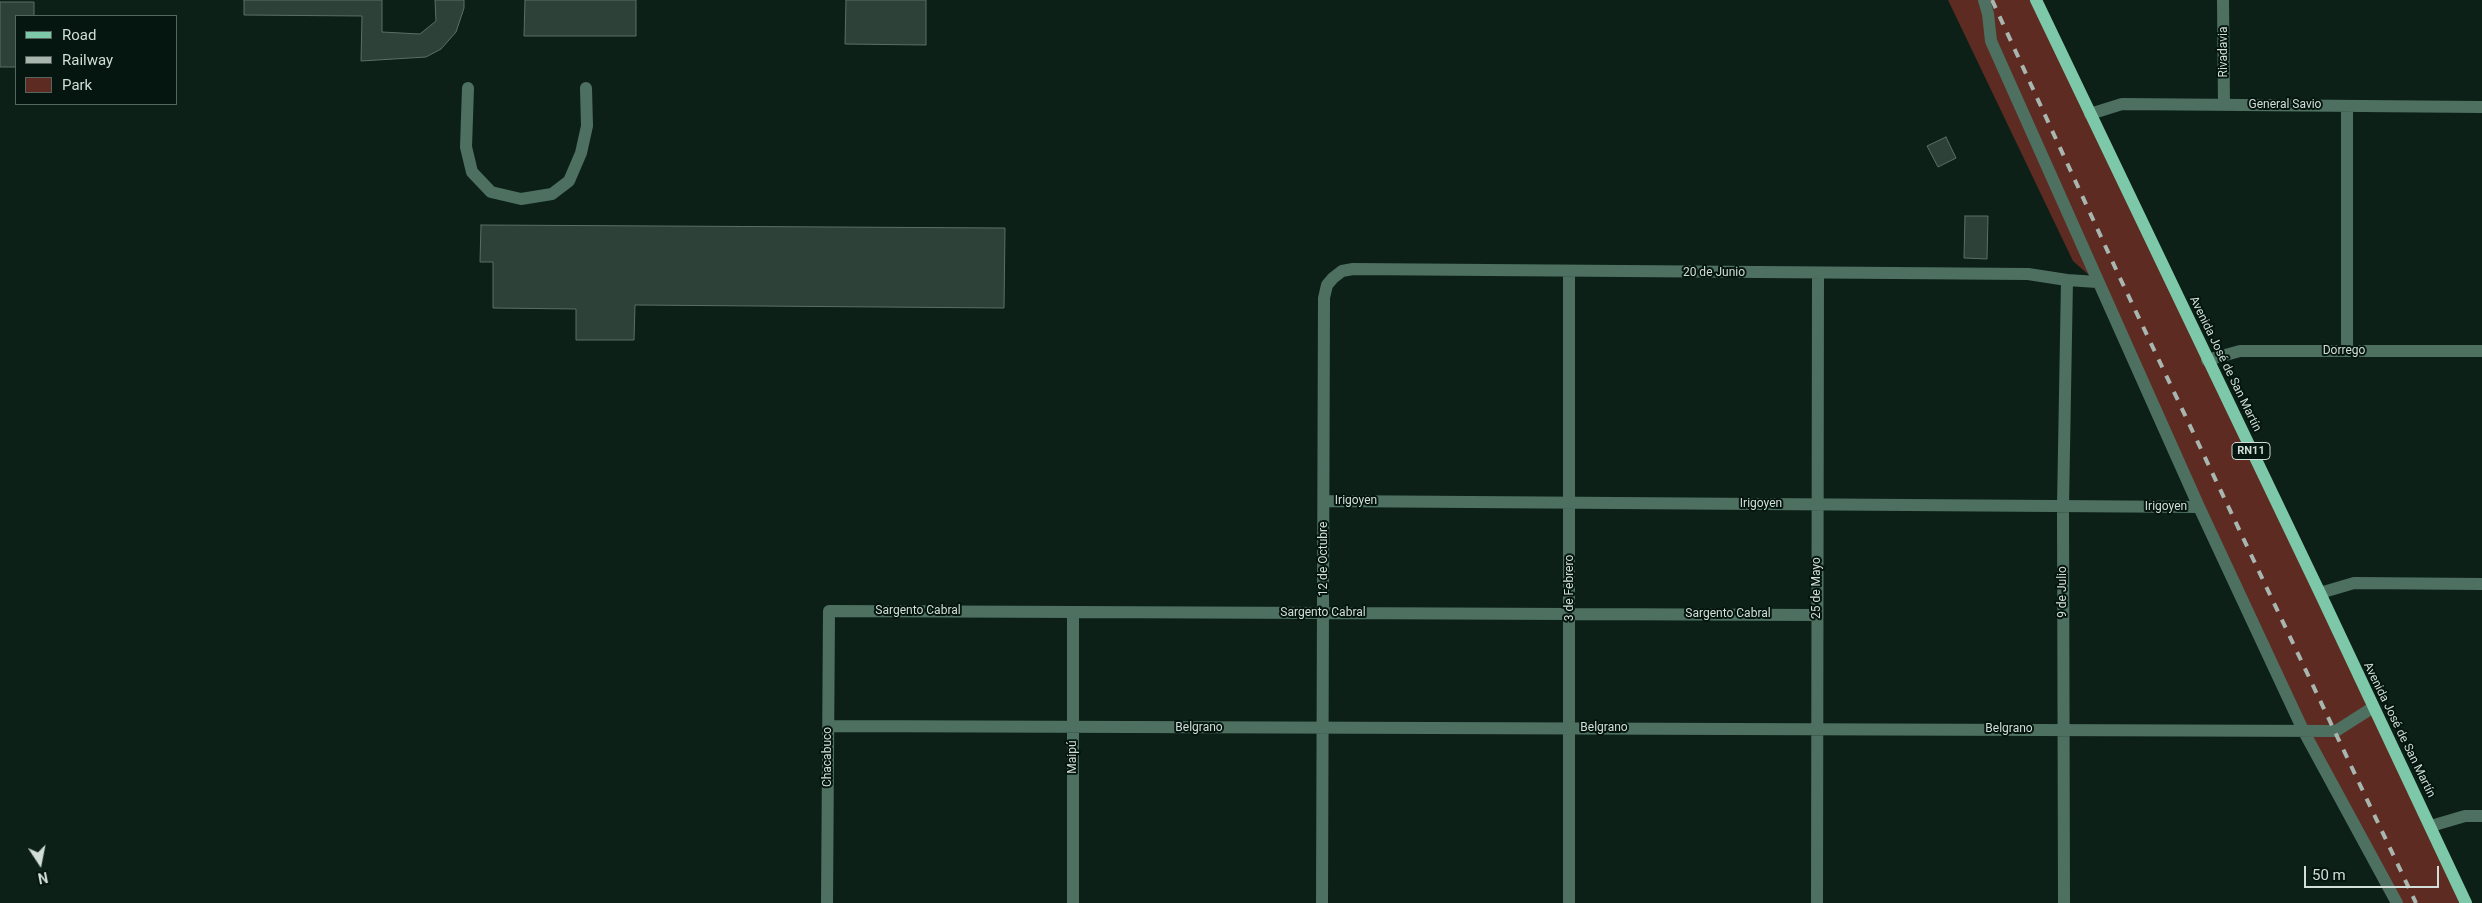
<!DOCTYPE html>
<meta charset="utf-8">
<style>
body{margin:0}
#map{position:relative;width:2482px;height:903px;overflow:hidden;background:#0d2018;font-family:Roboto,sans-serif}
canvas{display:block}
.legend{position:absolute;left:15px;top:15px;width:162px;height:90px;box-sizing:border-box;background:#04160f;border:1px solid #56665f;margin:0;padding:6px 9px;list-style:none;font-size:15px;color:#d2ded8}
.legend li{display:flex;align-items:center;gap:10px;height:25px}
.legend b{width:25px;border:1px solid #56665f}
.north{position:absolute;left:15px;top:838px;width:50px;height:50px;-webkit-text-stroke:4px #04160f;paint-order:stroke;rotate:169deg;font-size:14px;font-weight:700;line-height:20px;text-align:center;color:#d2ded8}
.north::after{content:'';display:block;margin:auto;width:18px;height:22px;background:#d2ded8;clip-path:polygon(50% 0,100% 100%,50% 72%,0 100%)}
.scale{position:absolute;left:2304px;top:866px;width:135px;height:22px;box-sizing:border-box;border:2px solid #d2ded8;border-top:0;padding-left:6px;font-size:15px;line-height:18px;white-space:nowrap;color:#d2ded8;-webkit-text-stroke:4px #04160f;paint-order:stroke}
</style>
<div id="map">
<canvas width="2482" height="903"></canvas>
<ul class="legend">
<li><b style="height:6px;background:#7dc8a8"></b>Road</li>
<li><b style="height:6px;background:#a8b6af"></b>Railway</li>
<li><b style="height:14px;background:#5d2b21"></b>Park</li>
</ul>
<div class="north">N</div>
<div class="scale">50 m</div>
</div>
<script>
const c = document.querySelector('canvas').getContext('2d');
c.lineJoin = 'round';
function paint(path, color) {
  c.fillStyle = color;
  c.fill(path, 'evenodd');
}
function shape(rows) {
  const path = new Path2D();
  for (const r of rows) {
    path.moveTo(r[0], r[1]);
    for (let i = 2; i < r.length; i += 2) path.lineTo(r[i], r[i + 1]);
  }
  return path;
}
function trace(path, color, width, dash) {
  c.strokeStyle = color;
  c.lineWidth = width;
  c.lineCap = dash ? 'butt' : 'round';
  c.setLineDash(dash || []);
  c.stroke(path);
}
function write(font, color, halo, rows, align = 'center') {
  c.font = font + ' Roboto,sans-serif';
  c.lineWidth = 4;
  c.setLineDash([]);
  c.textBaseline = 'middle';
  c.strokeStyle = halo;
  c.fillStyle = color;
  for (const [text, x, y, turn = 0] of rows) {
    c.save();
    c.translate(x, y);
    c.rotate((+turn || 0) * Math.PI / 180);
    c.textAlign = isNaN(turn) ? turn : align;
    if (halo) c.strokeText(text, 0, 0);
    c.fillText(text, 0, 0);
    c.restore();
  }
}
paint(shape([
 [1948,0,2036,0,2466,903,2397,903,2303,730,2097,282,2073,261]
]), '#5d2b21');
const building = shape([
 [244,0,382,0,382,32,420,34,436,21,435,0,464,0,464,8,456,32,441,49,426,57,361,61,362,16,244,15,244,0],
 [525,0,636,0,636,36,524,36,525,0],
 [846,0,926,0,926,45,845,44,846,0],
 [0,2,34,2,34,16,16,16,16,67,0,67,0,2],
 [1946,137,1956,158,1938,167,1927,146,1946,137],
 [1965,216,1988,216,1987,259,1964,258,1965,216],
 [481,225,1005,228,1004,308,635,305,634,340,576,340,576,309,493,308,493,262,480,262,481,225]
]);
paint(building, '#2d4138');
trace(building, '#5a6f65', 1);
trace(shape([
 [1984,0,1988,14,1991,41,2199,507,2303,730,2397,903],
 [2223,0,2224,105],
 [468,88,466,147,472,172,491,192,521,199,552,194,569,181,581,153,587,126,586,88],
 [2090,114,2122,104,2482,107],
 [2347,351,2347,106],
 [2207,360,2240,351,2482,351],
 [1324,501,2199,507],
 [2320,593,2354,583,2482,584],
 [1073,612,1073,903],
 [829,726,2336,731,2372,708],
 [2431,826,2465,816,2482,816],
 [827,903,829,611,1817,615],
 [1322,903,1324,298,1327,285,1333,278,1342,271,1353,269,2028,274,2067,280,2097,282],
 [1569,903,1569,272],
 [1817,903,1818,273],
 [2064,903,2063,506,2067,280]
]), '#4d7061', 12);
trace(shape([
 [2036,0,2320,593,2466,903]
]), '#7dc8a8', 12);
trace(shape([
 [1992,0,2120,278,2416,903]
]), '#a8b6af', 4, [9, 9]);
for (const [x, y, w] of [
 [2251,451,38]
]) {
  const box = new Path2D();
  box.roundRect(x - w / 2, y - 8.5, w, 17, 4);
  c.fillStyle = '#04160f';
  c.fill(box);
  trace(box, '#d2ded8', 1);
}
write('bold 11px', '#d2ded8', null, [
 ["RN11",2251,451]
]);
write('12px', '#d2ded8', '#04160f', [
 ["Rivadavia",2224,52,-90],
 ["General Savio",2285,105],
 ["20 de Junio",1714,273],
 ["Dorrego",2344,351],
 ["Avenida José de San Martín",2225,364,64],
 ["Irigoyen",1356,501],
 ["Irigoyen",1761,504],
 ["Irigoyen",2166,507],
 ["12 de Octubre",1324,559,-90],
 ["3 de Febrero",1570,588,-90],
 ["25 de Mayo",1817,588,-90],
 ["9 de Julio",2063,592,-90],
 ["Sargento Cabral",918,611],
 ["Sargento Cabral",1323,613],
 ["Sargento Cabral",1728,614],
 ["Belgrano",1199,728],
 ["Belgrano",1604,728],
 ["Belgrano",2009,729],
 ["Avenida José de San Martín",2399,730,64],
 ["Chacabuco",828,757,-90],
 ["Maipú",1073,757,-90]
]);
</script>
